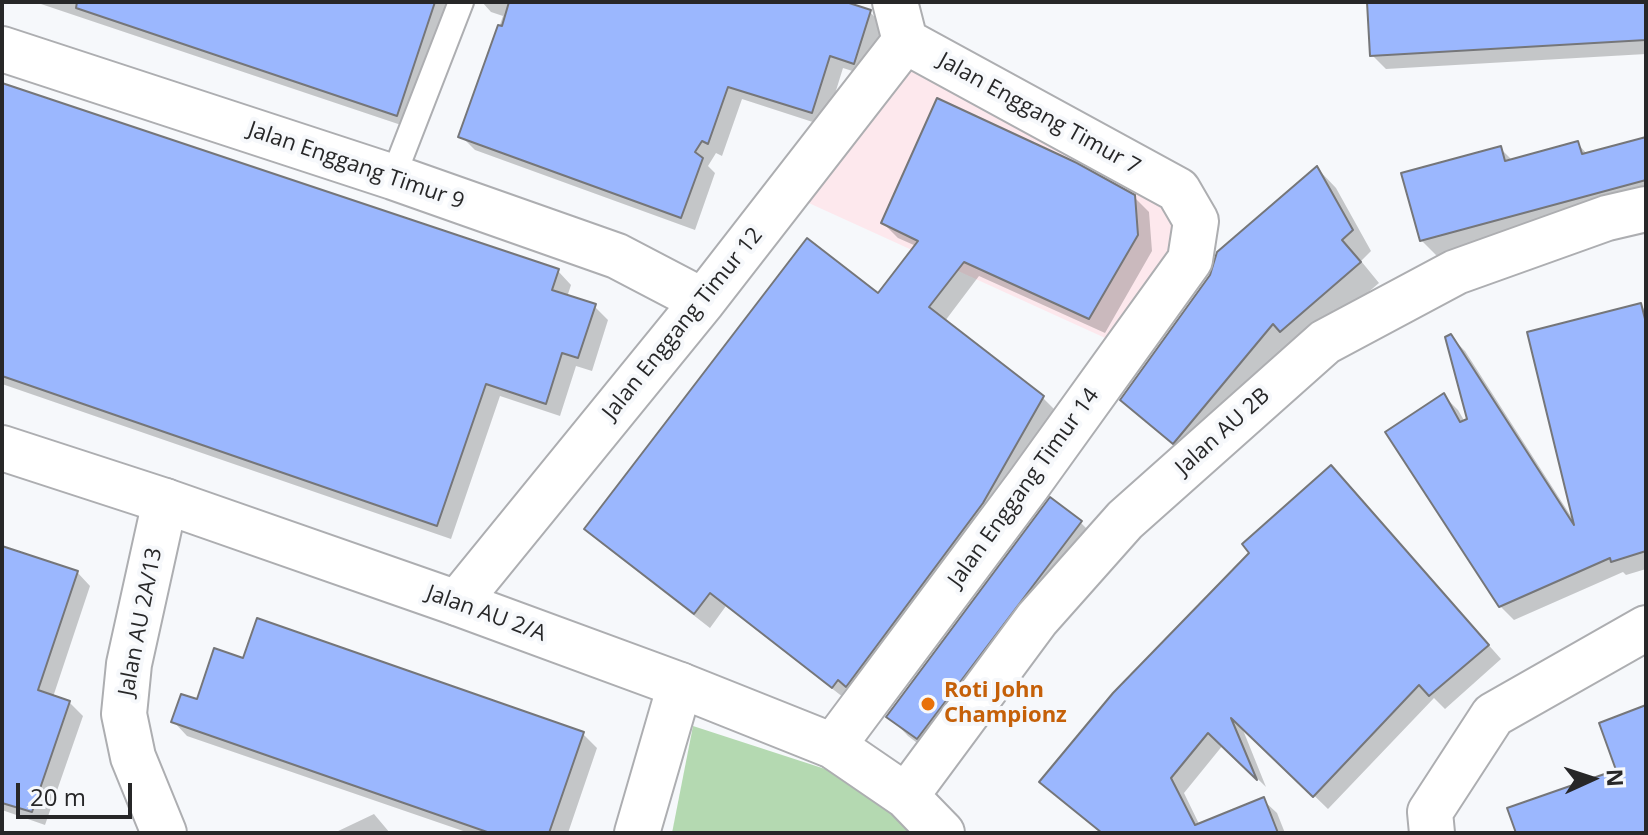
<!DOCTYPE html>
<style>
body{margin:0}
#map{position:relative;width:1648px;height:835px;overflow:hidden;background:#f6f8fb;font-family:"Open Sans",sans-serif}
canvas{display:block}
.frame{position:absolute;inset:0;border:4px solid #272728;pointer-events:none}
.north{position:absolute;left:1552px;top:739px;width:80px;height:80px;-webkit-text-stroke:6px #f6f8fb;paint-order:stroke;rotate:87deg;font-size:22px;font-weight:700;line-height:32px;text-align:center;color:#272728}
.north::after{content:'';display:block;margin:auto;width:28px;height:36px;background:#272728;clip-path:polygon(50% 0,100% 100%,50% 72%,0 100%)}
.scale{position:absolute;left:16px;top:783px;width:116px;height:36px;box-sizing:border-box;border:4px solid #272728;border-top:0;padding-left:10px;font-size:24px;line-height:28px;white-space:nowrap;color:#272728;-webkit-text-stroke:6px #f6f8fb;paint-order:stroke}
</style>
<div id="map">
<canvas width="1648" height="835"></canvas>
<div class="frame"></div>
<div class="north">N</div>
<div class="scale">20 m</div>
</div>
<script>
const c = document.querySelector('canvas').getContext('2d');
c.lineJoin = 'round';
function paint(path, color) {
  c.fillStyle = color;
  c.fill(path, 'evenodd');
}
function shape(rows) {
  const path = new Path2D();
  for (const r of rows) {
    path.moveTo(r[0], r[1]);
    for (let i = 2; i < r.length; i += 2) path.lineTo(r[i], r[i + 1]);
  }
  return path;
}
function trace(path, color, width, dash) {
  c.strokeStyle = color;
  c.lineWidth = width;
  c.lineCap = dash ? 'butt' : 'round';
  c.setLineDash(dash || []);
  c.stroke(path);
}
function write(font, color, halo, rows, align = 'center') {
  c.font = font + ' "Open Sans",sans-serif';
  c.lineWidth = 8;
  c.setLineDash([]);
  c.textBaseline = 'middle';
  c.strokeStyle = halo;
  c.fillStyle = color;
  for (const [text, x, y, turn = 0] of rows) {
    c.save();
    c.translate(x, y);
    c.rotate((+turn || 0) * Math.PI / 180);
    c.textAlign = isNaN(turn) ? turn : align;
    if (halo) c.strokeText(text, 0, 0);
    c.fillText(text, 0, 0);
    c.restore();
  }
}
paint(shape([
 [910,62,1167,202,1179,222,1177,247,1114,342,800,199]
]), '#fde8ed');
paint(shape([
 [693,726,859,780,910,833,672,833]
]), '#b4d9b1');
paint(shape([
 [35,2,453,2,410,128],
 [482,2,847,2,847,4,870,12,883,26,868,76,843,68,825,126,742,99,722,156,716,153,708,166,715,173,695,230,475,150,461,136,503,16,491,12],
 [1369,2,1646,2,1646,54,1386,69,1372,55],
 [2,85,558,271,571,285,567,297,594,306,608,320,592,371,576,366,560,416,500,396,451,539,2,384],
 [1646,139,1646,204,1441,260,1421,240,1500,148,1513,161,1577,143,1588,155],
 [1317,168,1336,188,1371,251,1361,261,1379,283,1301,350,1194,462,1122,400],
 [1133,196,1149,212,1152,251,1105,333,979,276,945,321,1043,398,1058,413,848,701,726,606,710,628,602,544,587,529,879,295,916,246,898,238,883,223],
 [1641,306,1646,311,1646,569,1626,575,1623,572,1514,620,1500,606,1444,396,1458,410,1465,422,1470,420,1451,337,1465,351,1574,521],
 [1344,482,1501,659,1445,709,1434,698,1328,809,1241,725,1266,787,1223,745,1184,793,1200,826,1263,800,1277,813,1285,833,1101,833,1042,782],
 [1081,523,1100,542,937,758,908,736,889,716],
 [2,547,77,572,90,586,53,697,69,702,83,716,45,825,2,810],
 [244,661,583,734,597,748,568,833,469,833,187,736,174,722],
 [374,814,390,833,334,833]
]), '#0003');
const building = shape([
 [77,2,435,2,397,116,76,8,77,2],
 [509,2,846,2,871,10,854,64,830,56,812,113,728,87,708,144,702,141,695,152,703,158,681,218,458,137,498,25,502,26,509,2],
 [1367,2,1646,2,1646,40,1370,56,1367,2],
 [2,83,559,269,552,290,596,304,578,358,562,353,546,404,486,384,437,526,2,376,2,83],
 [937,98,1077,163,1135,195,1138,235,1089,319,964,262,929,307,1044,396,983,503,846,687,838,680,832,688,710,593,694,614,584,529,807,238,878,293,918,241,881,223,937,98],
 [1646,137,1646,180,1420,241,1401,173,1501,146,1505,161,1578,141,1582,154,1646,137],
 [1317,166,1353,230,1342,240,1361,262,1280,332,1273,324,1173,444,1120,400,1210,275,1217,252,1317,166],
 [1641,303,1646,323,1646,551,1611,562,1610,558,1499,607,1385,432,1444,393,1460,422,1467,419,1445,337,1451,334,1574,525,1527,332,1641,303],
 [1331,465,1489,645,1429,696,1419,685,1313,797,1231,718,1257,780,1208,733,1171,778,1195,825,1264,797,1278,833,1102,833,1039,782,1113,693,1249,553,1242,544,1331,465],
 [1050,497,1082,521,917,739,886,717,1050,497],
 [2,546,78,571,38,690,70,701,32,812,2,803,2,546],
 [257,618,584,732,549,833,490,833,171,722,181,694,197,699,214,648,243,658,257,618],
 [1646,705,1646,833,1516,833,1507,808,1616,770,1599,723,1646,705]
]);
paint(building, '#9bb7fe');
trace(building, '#757679', 2);
const lane = shape([
 [393,177,461,2]
]);
const street = shape([
 [2,49,393,177,617,256,703,301],
 [457,603,703,301,905,41],
 [833,746,1028,485,1190,260,1196,221,1178,190,905,41,895,2],
 [164,833,133,757,124,714,129,664,165,501],
 [637,833,680,685],
 [1432,833,1430,812,1493,715,1646,628]
]);
const secondary = shape([
 [2,448,165,501,457,603,680,685,833,746,906,796,942,833],
 [906,796,1037,619,1125,520,1325,342,1456,272,1607,218,1646,209]
]);
trace(lane, '#adaeb1', 28);
trace(street, '#adaeb1', 48);
trace(secondary, '#adaeb1', 48);
trace(lane, '#fff', 24);
trace(street, '#fff', 44);
trace(secondary, '#fff', 44);
for (const [x, y, r, color] of [
 [928,704,8,"#e8710a"]
]) {
  const dot = new Path2D();
  dot.arc(x, y, r, 0, 2 * Math.PI);
  c.fillStyle = color;
  c.fill(dot);
  trace(dot, '#f6f8fb', 3);
}
write('22px', '#272728', '#f6f8fb', [
 ["Jalan Enggang Timur 7",1039,114,29],
 ["Jalan Enggang Timur 9",356,166,19],
 ["Jalan Enggang Timur 12",683,324,-51],
 ["Jalan AU 2B",1223,432,-42],
 ["Jalan Enggang Timur 14",1024,488,-54],
 ["Jalan AU 2/A",486,614,20],
 ["Jalan AU 2A/13",141,622,-79]
]);
write('bold 22px', '#c56008', '#f6f8fb', [
 ["Roti John",944,691],
 ["Championz",944,716]
], 'left');
</script>
